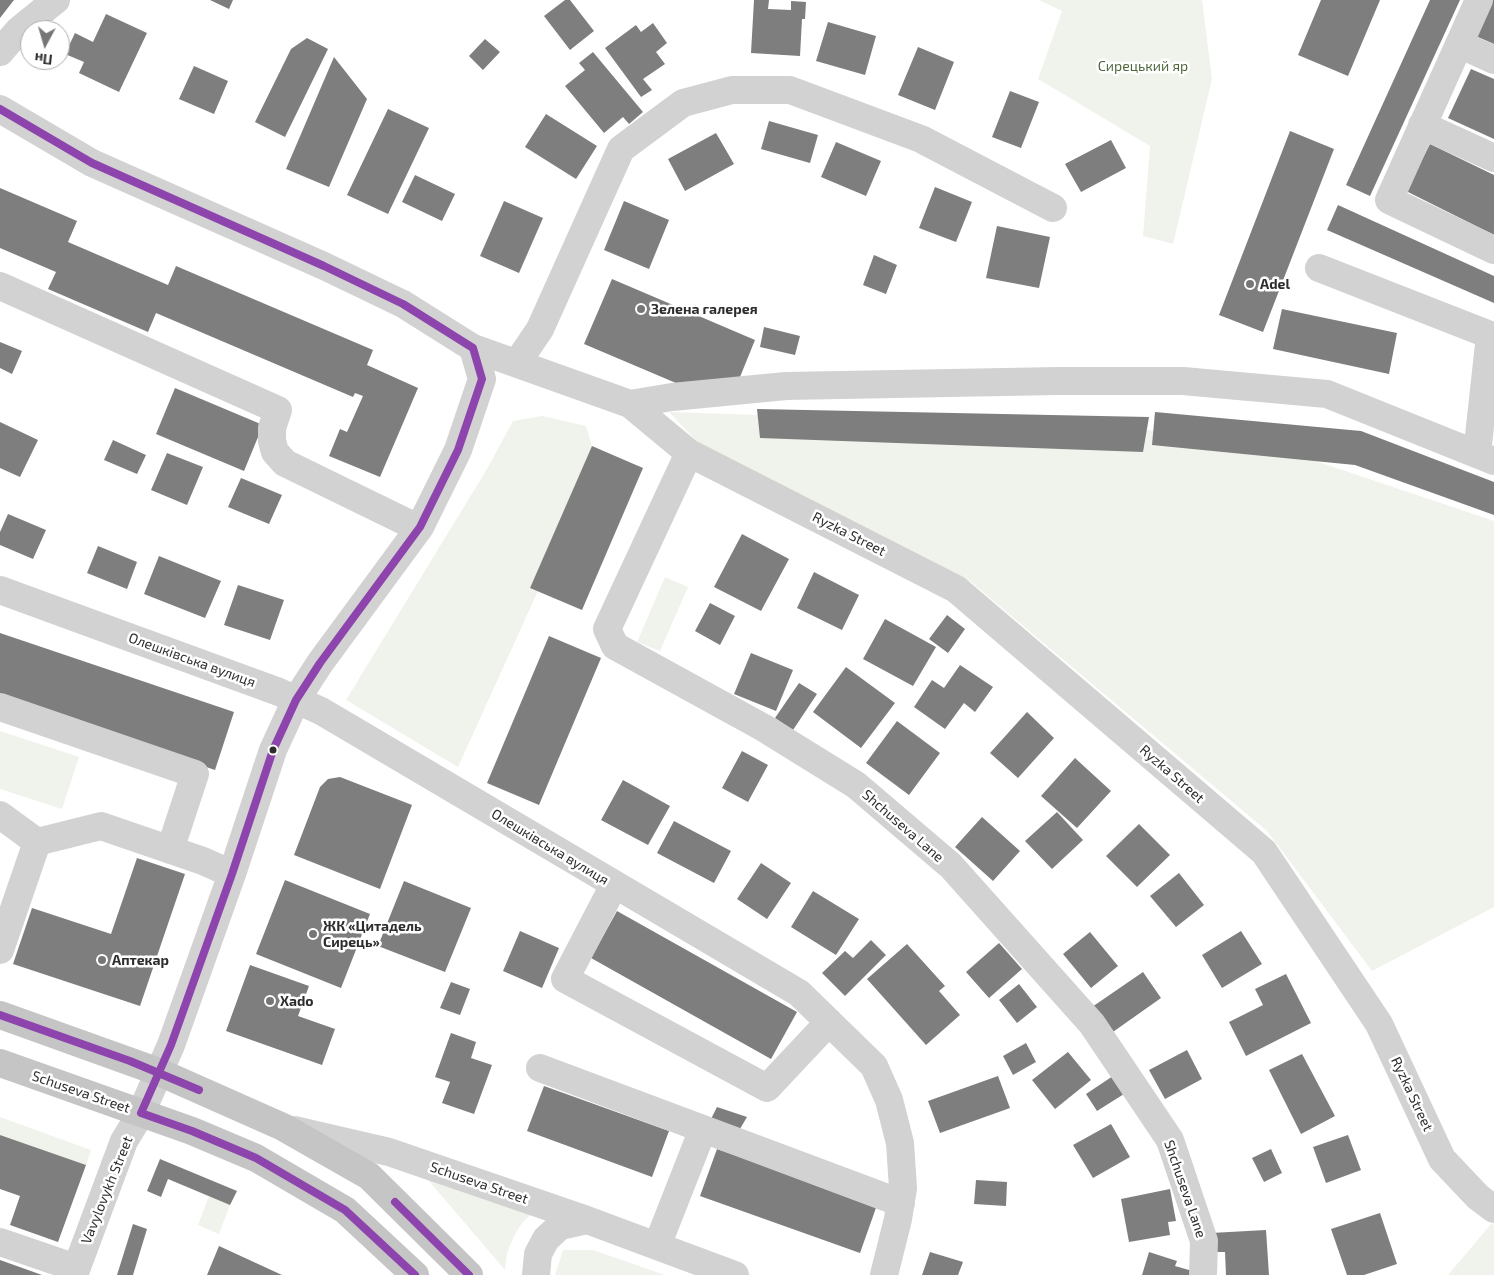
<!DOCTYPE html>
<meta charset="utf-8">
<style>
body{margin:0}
#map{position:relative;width:1494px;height:1275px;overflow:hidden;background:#fff;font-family:"Exo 2",sans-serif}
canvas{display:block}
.north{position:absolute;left:20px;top:20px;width:50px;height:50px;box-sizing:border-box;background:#fff;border:1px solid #ababab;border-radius:50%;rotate:186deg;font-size:14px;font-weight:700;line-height:20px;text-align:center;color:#2d2d2d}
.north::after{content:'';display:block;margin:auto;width:18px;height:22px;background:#767676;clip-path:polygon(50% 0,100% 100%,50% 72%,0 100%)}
</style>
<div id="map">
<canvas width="1494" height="1275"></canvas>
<div class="north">Пн</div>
</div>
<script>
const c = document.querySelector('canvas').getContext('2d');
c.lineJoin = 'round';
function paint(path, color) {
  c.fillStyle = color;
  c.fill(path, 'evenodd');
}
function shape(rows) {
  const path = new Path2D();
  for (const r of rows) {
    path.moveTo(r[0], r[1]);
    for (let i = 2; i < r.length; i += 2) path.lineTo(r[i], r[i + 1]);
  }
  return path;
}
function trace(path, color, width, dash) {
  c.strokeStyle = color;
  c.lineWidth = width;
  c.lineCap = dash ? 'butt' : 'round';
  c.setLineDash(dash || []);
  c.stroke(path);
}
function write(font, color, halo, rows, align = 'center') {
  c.font = font + ' "Exo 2",sans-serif';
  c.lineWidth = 5;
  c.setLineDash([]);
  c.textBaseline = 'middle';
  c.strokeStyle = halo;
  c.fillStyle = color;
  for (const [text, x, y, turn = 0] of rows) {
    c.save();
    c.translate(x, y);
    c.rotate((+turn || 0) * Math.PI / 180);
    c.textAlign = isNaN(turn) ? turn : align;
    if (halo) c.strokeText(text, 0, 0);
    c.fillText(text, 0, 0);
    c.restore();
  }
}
paint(shape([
 [1039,0,1202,0,1212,79,1173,244,1143,236,1150,146,1038,79,1062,11],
 [669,412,1130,427,1301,456,1494,521,1494,907,1372,971,1267,831,971,582,702,447],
 [542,416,586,426,592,446,530,588,538,591,458,767,346,700,487,469,513,421],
 [665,577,688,587,660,651,637,642],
 [0,731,79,757,62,809,0,789],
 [0,1117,91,1150,86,1165,0,1135],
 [423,1174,534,1211,522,1223,514,1236,507,1253,505,1270],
 [209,1196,230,1205,219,1234,198,1225],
 [1492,1223,1494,1225,1494,1275,1448,1275],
 [563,1250,593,1250,665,1275,555,1275]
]), '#f0f3eb');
paint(shape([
 [0,0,14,0,0,18],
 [210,0,233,0,229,9],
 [565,0,570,0,594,31,570,50,544,16],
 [754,0,769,0,768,9,791,10,791,1,806,2,805,19,802,19,800,56,751,53],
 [1321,0,1380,0,1348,76,1298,55],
 [1430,0,1460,0,1370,196,1346,185],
 [1486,0,1494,0,1494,44,1471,34],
 [106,14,147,33,119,92,79,73,84,62,65,54,75,33,93,42],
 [828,22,876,36,865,75,816,61],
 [653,23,667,43,656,52,665,64,643,79,652,90,641,97,605,48,636,25,641,32],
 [307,38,328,49,285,137,255,122,291,49],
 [485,39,500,52,483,70,469,56],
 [918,47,954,62,935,110,898,95],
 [593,52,643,112,629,124,623,117,604,133,565,86,585,70,579,63],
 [334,57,367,99,329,187,286,169],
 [194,66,228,81,214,114,179,99],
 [1471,69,1494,79,1494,139,1448,118],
 [1010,91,1039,102,1021,148,992,137],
 [388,109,429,128,388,214,347,195],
 [546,114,597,146,576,179,525,147],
 [769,121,818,135,810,163,761,149],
 [1290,131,1334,149,1263,332,1219,315],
 [716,133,734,164,685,191,668,159],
 [1111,140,1126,168,1081,192,1065,164],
 [836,142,881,161,866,196,821,177],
 [1430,144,1494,175,1494,235,1406,191],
 [415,175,455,194,442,221,402,202],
 [935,187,972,202,956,242,919,228],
 [0,188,77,221,68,242,168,285,176,266,373,350,367,365,418,388,380,477,329,456,340,429,347,432,363,396,355,393,353,397,156,313,148,332,48,289,56,272,0,248],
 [504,201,543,218,519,273,480,256],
 [624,201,669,220,649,269,604,250],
 [1338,205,1494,276,1494,303,1327,230],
 [997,226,1050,237,1039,288,986,278],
 [874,255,897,265,886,294,863,285],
 [612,279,755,340,740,377,683,386,584,344],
 [1282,309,1397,333,1389,374,1273,349],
 [764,327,800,336,795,355,760,347],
 [0,342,22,351,12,374,0,368],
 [175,388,263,425,244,471,156,434],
 [757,409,1149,417,1143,452,760,438],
 [1155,412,1361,431,1494,482,1494,515,1355,465,1152,445],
 [0,422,38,440,20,477,0,468],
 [113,440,146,455,137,474,104,460],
 [592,446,643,468,582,610,530,588],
 [167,453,203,467,187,505,151,490],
 [241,478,282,495,269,524,228,507],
 [8,514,46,530,33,559,0,545,0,532],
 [742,534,789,559,761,611,714,587],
 [98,546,137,562,127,589,87,573],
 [159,556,221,581,205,618,144,594],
 [814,572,859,595,842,630,797,608],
 [238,585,284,600,270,640,224,625],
 [710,603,735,616,720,645,695,631],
 [947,615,965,629,948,653,929,639],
 [885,619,936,647,913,686,863,659],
 [0,633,234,712,215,770,0,697],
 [549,636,601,658,539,805,487,783],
 [751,653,793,670,776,711,734,694],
 [960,665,993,687,975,712,964,703,945,729,914,707,932,680,944,688],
 [846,667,895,703,861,748,813,712],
 [799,683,817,694,793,730,775,718],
 [1027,712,1054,738,1018,778,990,753],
 [897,721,940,753,909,795,866,763],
 [742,751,768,765,748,802,722,788],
 [1075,758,1111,791,1077,828,1041,796],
 [340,777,412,805,380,889,294,855,320,787,328,779],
 [623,780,670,806,648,845,601,820],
 [1057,812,1083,840,1052,869,1025,841],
 [982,817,1020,851,993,881,955,847],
 [674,821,731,851,714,883,657,853],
 [1139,824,1170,855,1137,887,1106,856],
 [137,858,185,874,140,1006,13,964,32,908,111,934],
 [761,863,791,883,767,919,737,899],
 [1179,873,1204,905,1176,927,1150,896],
 [285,880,370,914,341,988,256,954],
 [404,881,471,908,445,972,378,946],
 [813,891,859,919,836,955,791,927],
 [617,911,797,1012,771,1059,591,958],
 [520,931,559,948,542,988,503,971],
 [1241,931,1262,964,1222,988,1202,955],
 [1090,932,1118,966,1091,988,1063,954],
 [871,940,886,955,845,996,822,973,845,951,853,958],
 [999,943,1022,969,989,998,966,972],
 [907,944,945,986,939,991,960,1015,926,1045,867,979],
 [250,965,309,986,298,1016,335,1029,322,1065,226,1031],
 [1143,972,1161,998,1110,1034,1092,1007],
 [1286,974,1311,1023,1246,1056,1229,1022,1263,1005,1255,989],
 [451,982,470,989,460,1015,440,1008],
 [1019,984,1037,1007,1017,1023,999,1000],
 [451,1033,476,1042,471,1058,492,1065,474,1114,442,1103,450,1082,435,1077],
 [1026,1043,1036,1062,1013,1075,1003,1056],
 [1187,1050,1202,1079,1165,1099,1149,1070],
 [1068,1052,1091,1080,1055,1109,1032,1080],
 [1302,1054,1335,1116,1301,1134,1269,1070],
 [998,1076,1010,1108,940,1133,928,1101],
 [1113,1076,1124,1094,1097,1111,1086,1094],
 [544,1086,669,1131,652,1177,527,1131],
 [717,1107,747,1117,737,1134,708,1125],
 [1111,1124,1130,1157,1093,1178,1073,1145],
 [0,1135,86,1165,58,1242,10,1225,20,1196,0,1189],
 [1348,1135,1361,1170,1326,1183,1313,1147],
 [717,1149,877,1205,860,1253,700,1196],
 [1271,1149,1282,1173,1264,1182,1252,1158],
 [160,1159,237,1191,230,1205,168,1179,161,1197,147,1191],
 [976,1180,1007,1182,1006,1206,974,1204],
 [1170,1189,1176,1221,1168,1222,1170,1235,1129,1242,1121,1199],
 [1380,1213,1397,1264,1364,1275,1347,1275,1331,1229],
 [133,1224,147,1229,133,1275,117,1275],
 [1266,1230,1269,1275,1226,1275,1225,1252,1212,1252,1211,1233],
 [219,1246,282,1275,207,1275],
 [930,1252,963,1262,958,1275,922,1275],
 [1149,1252,1177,1261,1175,1266,1196,1272,1195,1275,1142,1275],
 [0,1260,42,1275,0,1275]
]), '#7e7e7e');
trace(shape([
 [1479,0,1389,200,1494,250],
 [1459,44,1494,60],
 [0,52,19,30,56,0],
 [0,109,92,163,324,266,403,304,473,348,630,404,689,453,956,589,1264,852,1379,1024,1442,1159,1478,1197,1494,1209],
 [1422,125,1494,158],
 [1319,268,1490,335,1477,454],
 [0,286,278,410,272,428,272,441,275,452,285,463,408,523,420,527],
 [517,363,540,329,621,149,683,103,732,90,790,90,921,139,1053,208],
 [630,404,672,397,786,386,1059,381,1183,381,1327,394,1494,461],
 [689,453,607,629,615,646,764,728,856,785,951,866,1092,1024,1170,1140,1204,1241,1203,1275],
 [0,590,279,692,321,711,799,993,874,1066,889,1100,900,1143,903,1188,898,1219,884,1275],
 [0,707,195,774,170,850],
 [0,815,37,842,101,826,203,861,232,874],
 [614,885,565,979,767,1088,829,1022],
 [0,950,37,842],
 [540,1068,901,1203],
 [294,1130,389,1152,587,1220,735,1275],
 [0,1242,76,1268],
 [657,1246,703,1129],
 [74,1275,124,1141,141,1113,171,1045,232,874,273,750,296,700,320,663,420,527,458,450,482,379,473,348],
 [536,1275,538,1254,546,1239,560,1226,587,1220]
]), '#d2d2d2', 28);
trace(shape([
 [0,1015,159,1072,283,1127,369,1176,469,1275],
 [0,1063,192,1131,256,1158,345,1210,415,1275]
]), '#c5c5c5', 28);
trace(shape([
 [0,109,92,163,324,266,403,304,473,348,482,379,458,450,420,527,320,663,296,700,273,750,232,874,171,1045,141,1113,192,1131,256,1158,345,1210,415,1275],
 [0,1015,130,1061,199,1090],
 [395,1202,469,1275]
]), '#8e44ad', 8);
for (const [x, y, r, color] of [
 [1250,284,5,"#767676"],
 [641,309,5,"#767676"],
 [273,750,4.5,"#2d2d2d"],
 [313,934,5,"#767676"],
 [102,960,5,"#767676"],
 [270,1001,5,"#767676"]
]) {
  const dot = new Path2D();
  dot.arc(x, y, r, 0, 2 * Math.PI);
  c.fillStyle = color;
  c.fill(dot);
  trace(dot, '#fff', 2);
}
write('14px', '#4f673c', '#fff', [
 ["Сирецький яр",1143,66]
]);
write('bold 14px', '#2d2d2d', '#fff', [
 ["Adel",1260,284],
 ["Зелена галерея",651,309],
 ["ЖК «Цитадель",323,926],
 ["Сирець»",323,942],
 ["Аптекар",112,960],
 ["Xado",280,1001]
], 'left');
write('14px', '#2d2d2d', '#fff', [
 ["Ryzka Street",849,534,27],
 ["Олешківська вулиця",192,660,20],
 ["Ryzka Street",1172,774,41],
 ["Shchuseva Lane",903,826,41],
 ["Олешківська вулиця",550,847,31],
 ["Schuseva Street",81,1092,19],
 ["Ryzka Street",1412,1094,65],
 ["Schuseva Street",479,1183,19],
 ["Shchuseva Lane",1185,1189,71],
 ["Vavylovykh Street",107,1190,-68]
]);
</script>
